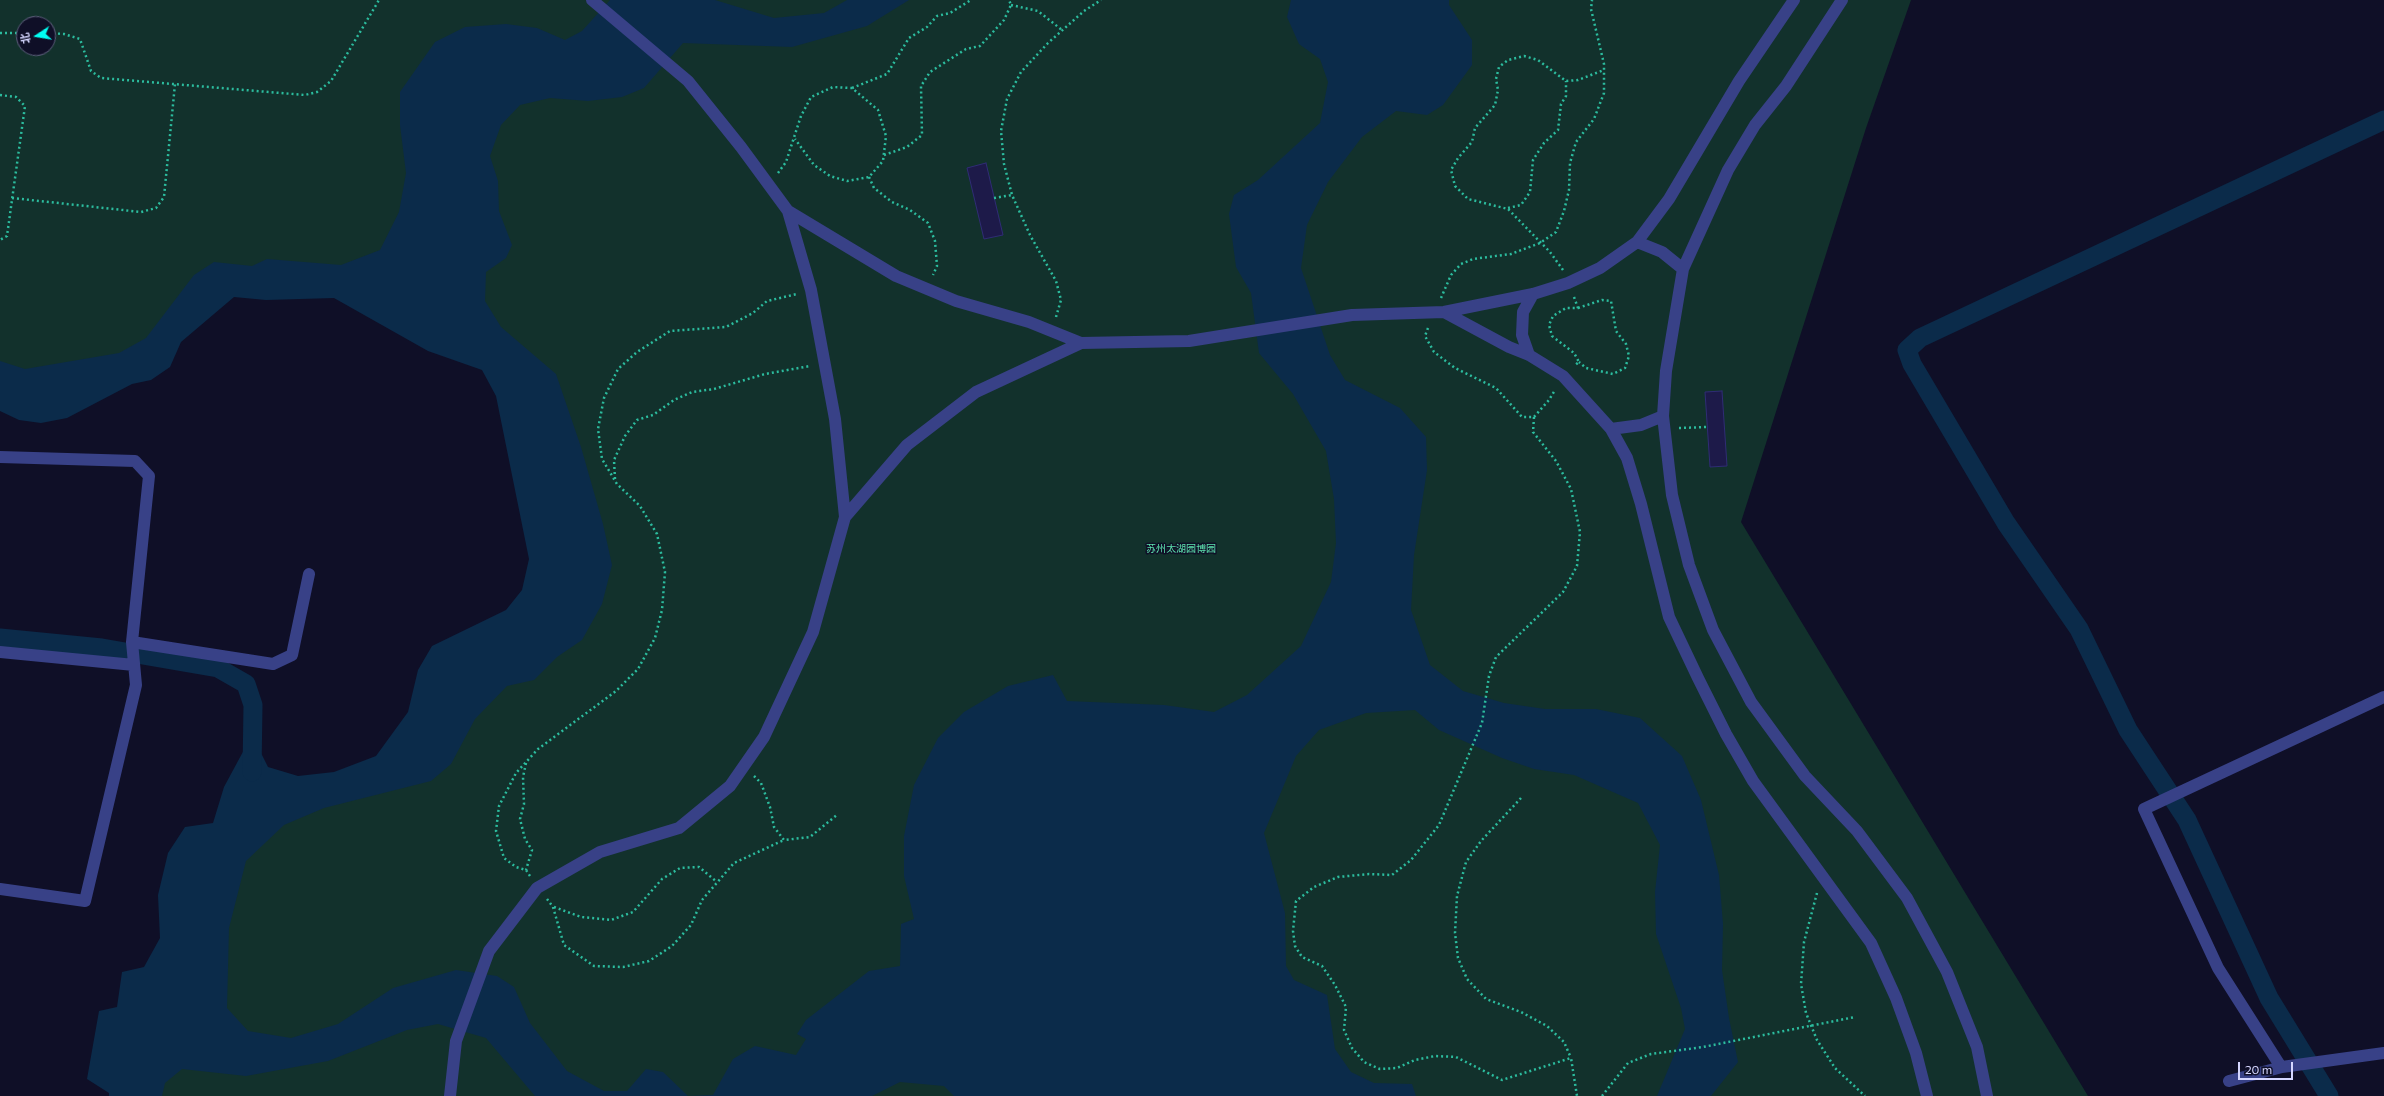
<!DOCTYPE html>
<meta charset="utf-8">
<style>
body{margin:0}
#map{position:relative;width:2384px;height:1096px;overflow:hidden;background:#0f0f27;font-family:Commissioner,"Noto Sans SC",sans-serif}
canvas{display:block}
.north{position:absolute;left:16px;top:16px;width:40px;height:40px;box-sizing:border-box;background:#0f0f27;border:1px solid #5e5f7d;border-radius:50%;rotate:258deg;font-size:11px;font-weight:700;line-height:16px;text-align:center;color:#d5d6ff}
.north::after{content:'';display:block;margin:auto;width:14px;height:18px;background:#01fff3;clip-path:polygon(50% 0,100% 100%,50% 72%,0 100%)}
.scale{position:absolute;left:2238px;top:1062px;width:55px;height:18px;box-sizing:border-box;border:2px solid #d5d6ff;border-top:0;padding-left:5px;font-size:12px;line-height:14px;white-space:nowrap;color:#d5d6ff;-webkit-text-stroke:3px #0f0f27;paint-order:stroke}
</style>
<div id="map">
<canvas width="2384" height="1096"></canvas>
<div class="north">北</div>
<div class="scale">20 m</div>
</div>
<script>
const c = document.querySelector('canvas').getContext('2d');
c.lineJoin = 'round';
function paint(path, color) {
  c.fillStyle = color;
  c.fill(path, 'evenodd');
}
function shape(rows) {
  const path = new Path2D();
  for (const r of rows) {
    path.moveTo(r[0], r[1]);
    for (let i = 2; i < r.length; i += 2) path.lineTo(r[i], r[i + 1]);
  }
  return path;
}
function trace(path, color, width, dash) {
  c.strokeStyle = color;
  c.lineWidth = width;
  c.lineCap = dash ? 'butt' : 'round';
  c.setLineDash(dash || []);
  c.stroke(path);
}
function write(font, color, halo, rows, align = 'center') {
  c.font = font + ' Commissioner,"Noto Sans SC",sans-serif';
  c.lineWidth = 3;
  c.setLineDash([]);
  c.textBaseline = 'middle';
  c.strokeStyle = halo;
  c.fillStyle = color;
  for (const [text, x, y, turn = 0] of rows) {
    c.save();
    c.translate(x, y);
    c.rotate((+turn || 0) * Math.PI / 180);
    c.textAlign = isNaN(turn) ? turn : align;
    if (halo) c.strokeText(text, 0, 0);
    c.fillText(text, 0, 0);
    c.restore();
  }
}
paint(shape([
 [0,0,1911,0,1866,128,1741,522,2088,1096,155,1096,242,821,362,775,582,577,539,381,365,285,233,285,117,373,0,380],
 [24,24,48,24,48,48,24,48]
]), '#12312c');
paint(shape([
 [610,0,715,0,774,18,824,13,847,0,909,0,867,26,792,47,683,43,644,88,622,97,588,101,550,98,520,105,501,125,490,156,498,181,499,211,512,245,506,258,486,272,485,301,501,327,556,374,581,447,603,524,612,565,602,604,582,640,557,657,534,680,507,686,475,719,451,764,431,781,324,808,284,825,246,861,229,928,227,1008,248,1031,291,1038,338,1024,393,988,456,970,497,976,514,987,530,1023,567,1071,604,1091,627,1091,646,1069,663,1072,688,1096,713,1095,733,1059,755,1046,796,1055,806,1039,797,1034,806,1020,869,971,900,966,901,924,914,919,904,876,904,836,914,785,938,738,964,712,1008,686,1053,675,1067,701,1164,705,1214,712,1247,695,1301,646,1331,582,1336,543,1334,499,1326,451,1293,394,1259,353,1251,293,1236,267,1229,214,1234,195,1258,180,1320,123,1328,82,1320,59,1299,44,1287,17,1291,0,1449,0,1449,5,1472,40,1472,65,1443,105,1427,115,1396,111,1362,137,1328,182,1307,225,1301,268,1330,355,1345,380,1400,408,1426,437,1427,470,1414,555,1411,610,1430,665,1463,691,1504,703,1545,709,1596,709,1640,718,1682,756,1701,800,1719,875,1723,924,1722,970,1729,1018,1738,1062,1711,1096,1657,1096,1685,1029,1681,1008,1656,934,1655,892,1660,845,1638,803,1574,775,1534,769,1502,758,1439,730,1415,710,1366,713,1319,730,1296,756,1264,833,1285,913,1286,966,1294,980,1327,995,1335,1049,1351,1072,1374,1083,1412,1084,1416,1096,954,1096,944,1086,900,1082,872,1096,535,1096,486,1038,438,1024,407,1030,328,1061,246,1076,182,1069,165,1083,162,1096,109,1096,109,1093,87,1079,99,1011,117,1007,122,972,144,967,160,938,158,895,168,853,185,827,213,823,224,787,245,748,260,751,268,767,298,776,334,772,376,756,408,712,418,670,432,646,506,610,522,590,529,559,496,396,482,370,428,351,334,298,266,300,234,297,181,342,170,367,151,380,132,384,67,418,41,423,19,420,0,411,0,361,25,369,119,353,146,338,194,275,214,262,252,266,267,259,341,265,380,250,399,212,406,173,400,125,400,92,435,42,465,27,506,24,537,28,565,40,582,31]
]), '#0b2b4a');
trace(shape([
 [0,638,102,648,218,668,246,684,253,705,252,772],
 [2329,1096,2269,998,2187,820,2128,730,2079,629,2006,523,1912,364,1907,350,1920,338,2384,120]
]), '#0b2b4a', 19);
const building = shape([
 [986,163,1003,235,984,239,967,168,986,163],
 [1722,391,1727,466,1710,467,1705,392,1722,391]
]);
paint(building, '#1d1a49');
trace(building, '#2f2c75', 1);
trace(shape([
 [1011,5,1038,11,1062,30],
 [0,33,24,33],
 [48,33,64,34,80,39,91,71,101,78,305,95,317,92,331,81,379,0],
 [852,88,887,74,909,38,927,27,937,16,950,13,971,0],
 [0,95,16,97,25,106,7,236,0,240],
 [884,155,907,147,922,135,921,86,930,72,966,49,980,46,1004,20,1011,5,1009,0],
 [778,173,786,162,801,116,811,97,833,87,852,88,878,110,886,136,883,161,869,177,847,181,830,176,814,165,795,139],
 [869,177,874,188,892,202,910,210,928,223,935,241,937,266,933,275],
 [12,198,141,212,156,208,164,197,175,84],
 [994,198,1012,195],
 [1508,208,1521,205,1530,192,1533,160,1544,143,1558,130,1561,104,1566,96,1566,81],
 [1563,270,1550,252,1508,209,1468,199,1455,186,1451,170,1458,158,1472,142,1475,128,1495,105,1498,90,1496,79,1499,67,1508,60,1524,56,1538,60,1566,81,1578,80,1604,70],
 [1574,297,1578,308,1566,308,1553,316,1549,325,1552,336,1574,353,1579,362,1574,366],
 [1441,298,1451,275,1461,264,1473,259,1511,254,1540,243,1556,232,1564,211,1569,190,1570,163,1576,142,1594,119,1604,93,1604,64,1591,9,1592,0],
 [1578,308,1602,300,1611,301,1616,331,1626,344,1629,356,1625,368,1613,374,1586,368,1579,362],
 [1056,317,1061,300,1056,281,1030,235,1012,195,1004,164,1001,131,1007,99,1021,72,1048,43,1084,11,1101,0],
 [1428,328,1425,336,1434,352,1455,368,1496,388,1522,417,1534,417,1549,400,1555,390],
 [1534,417,1533,432,1556,461,1571,489,1580,532,1577,566,1563,592,1496,657,1489,676,1482,723,1439,825,1411,860,1392,875,1369,874,1338,877,1314,887,1296,901,1293,931,1295,946,1302,957,1322,966,1335,985,1346,1007,1344,1030,1352,1048,1364,1062,1380,1069,1397,1068,1415,1060,1435,1056,1456,1057,1502,1080,1571,1058,1577,1096],
 [1679,428,1707,427],
 [615,479,614,460,625,436,637,420,653,415,674,400,692,392,714,389,765,374,810,366],
 [526,763,523,777,524,804,520,819,525,839,532,850,526,870],
 [754,776,761,783,770,807,774,827,784,840,810,837,838,814],
 [1521,798,1481,841,1466,862,1457,896,1455,933,1458,958,1467,979,1486,999,1521,1012,1547,1026,1564,1042,1571,1058],
 [530,876,526,870,516,867,504,858,496,831,499,806,516,773,538,749,616,691,638,669,655,638,662,610,665,572,657,534,640,506,617,484,602,459,598,429,604,398,618,369,637,352,670,331,726,327,753,313,767,301,797,294],
 [1817,893,1804,942,1801,984,1806,1013,1817,1040,1835,1068,1865,1096],
 [547,899,553,907,564,945,594,966,623,967,649,961,672,946,691,925,702,900,734,863,784,840],
 [554,907,581,917,611,920,633,912,662,879,680,868,699,867,717,882],
 [1602,1096,1628,1063,1651,1054,1703,1047,1855,1017]
]), '#2cbc9e', 2.5, [2, 3]);
trace(shape([
 [592,0,688,81,741,147,788,211,811,290,835,419,845,517],
 [788,211,896,276,956,301,1029,322,1081,343],
 [1637,242,1662,252,1683,269,1666,371,1663,416,1672,495,1689,565,1713,630,1751,702,1805,776,1857,831,1907,898,1947,972,1977,1047,1987,1096],
 [1683,269,1728,170,1755,125,1786,86,1842,0],
 [1444,312,1509,347,1529,355,1563,376,1611,429,1641,425,1663,416],
 [1529,355,1522,335,1523,312,1533,294],
 [1611,429,1627,458,1641,504,1669,617,1698,678,1726,734,1753,781,1871,943,1896,998,1916,1053,1927,1096],
 [0,457,135,461,149,476,132,642,136,685,85,901,0,889],
 [132,642,273,664,292,655,309,574],
 [0,652,134,665],
 [2281,1067,2218,968,2144,809,2384,697],
 [2229,1081,2282,1067,2384,1053],
 [450,1096,456,1041,489,951,537,888,600,852,679,828,730,786,764,737,813,632,845,517,907,445,976,392,1081,343,1189,341,1352,315,1444,312,1533,294,1568,283,1600,268,1637,242,1669,199,1739,81,1794,0]
]), '#384187', 12);
write('10px', '#5de3ae', '#0f0f27', [
 ["苏州太湖园博园",1181,549]
]);
</script>
